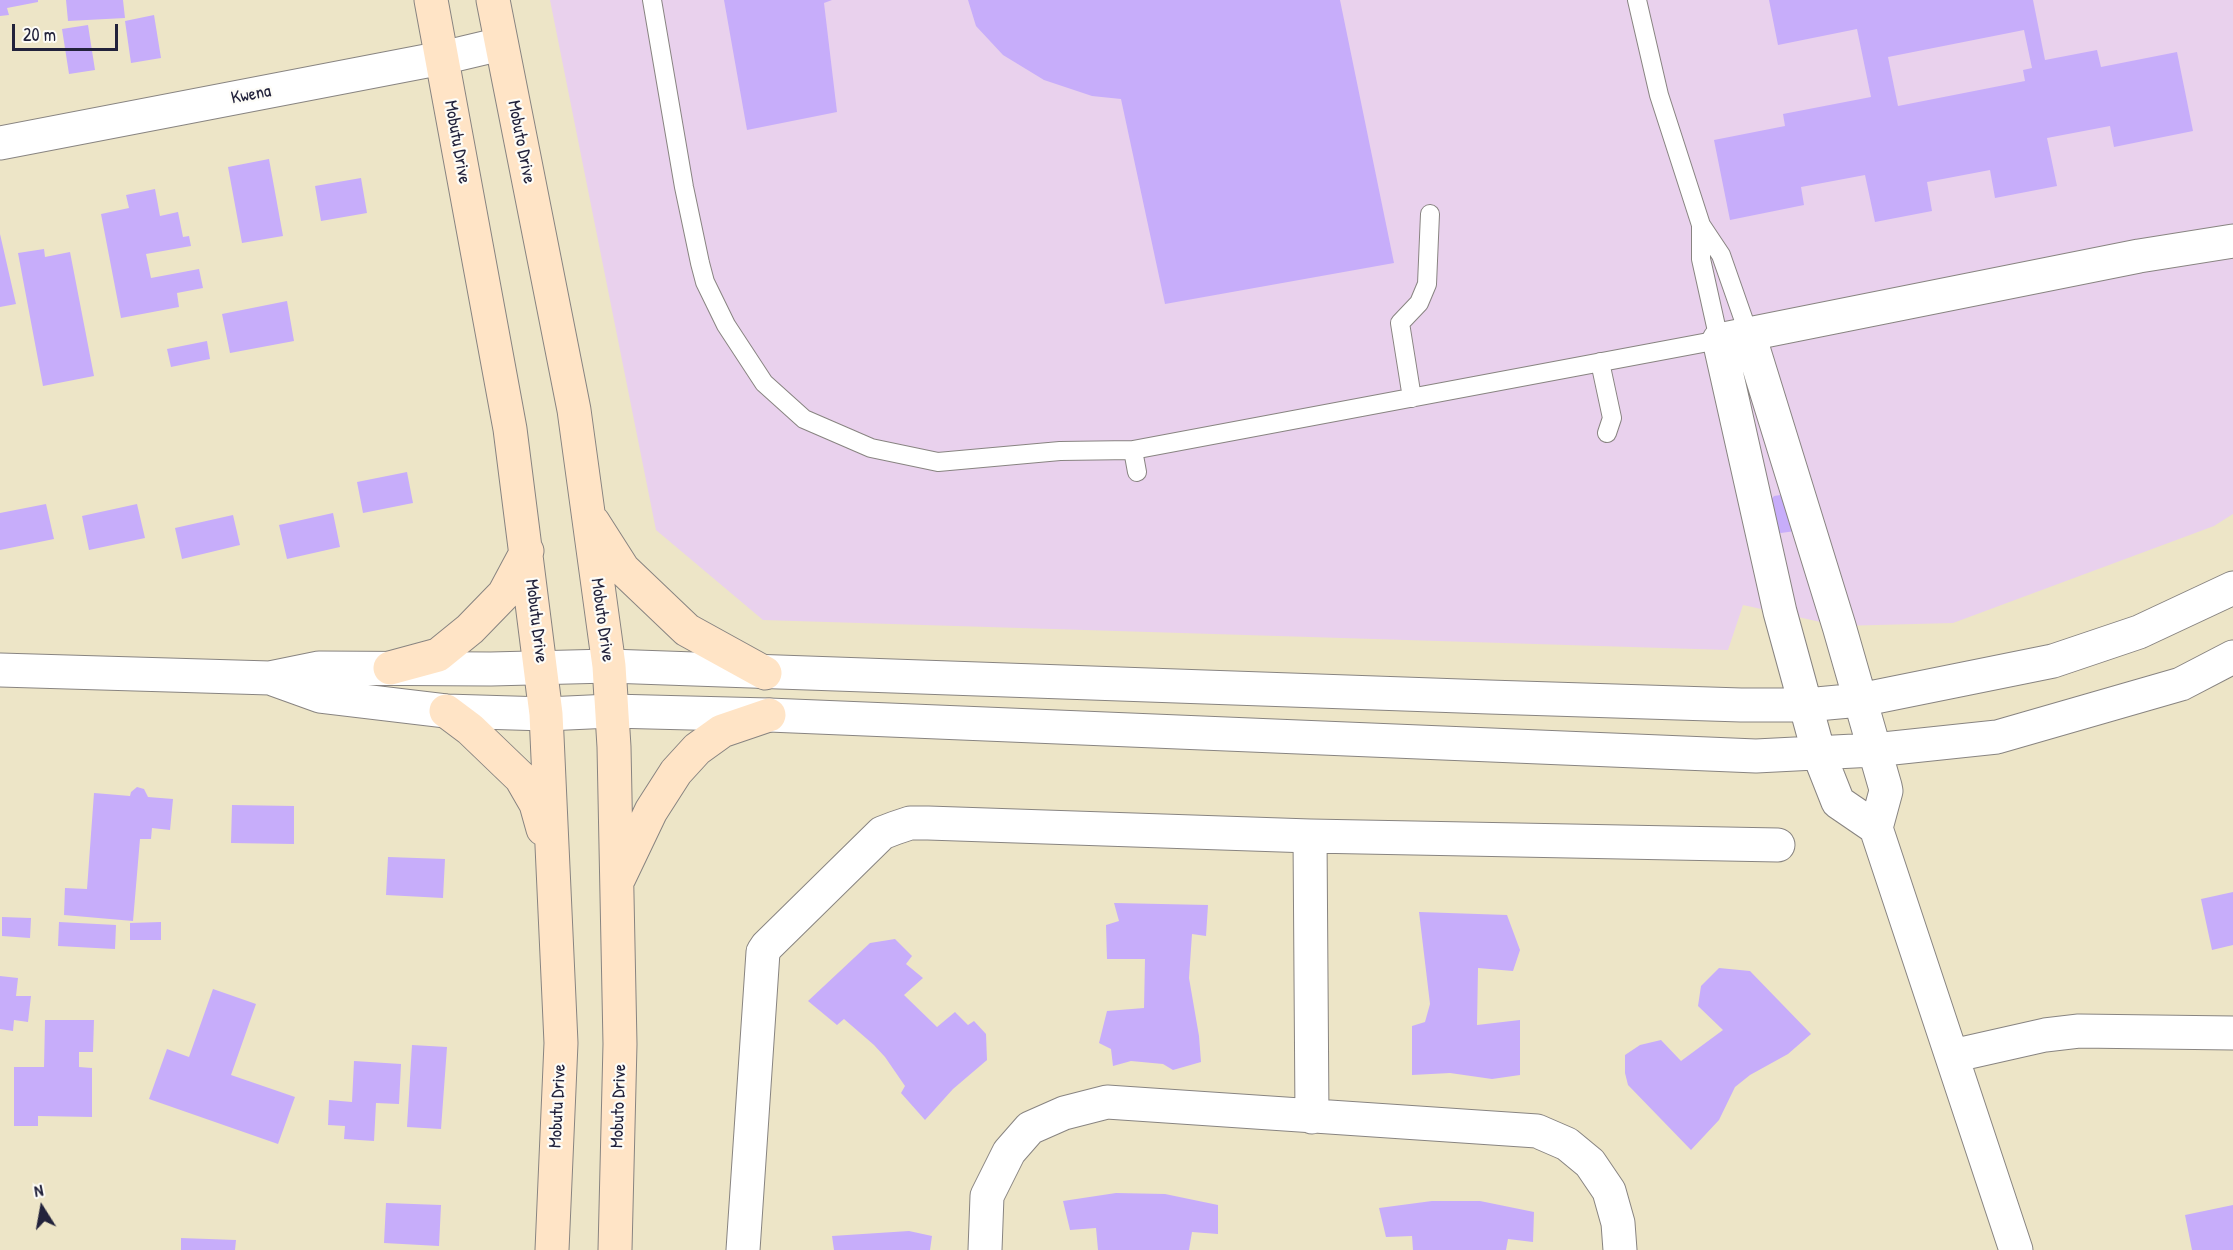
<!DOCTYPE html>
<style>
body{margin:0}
#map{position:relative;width:2233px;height:1250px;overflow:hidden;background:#ede5c7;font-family:"Patrick Hand",sans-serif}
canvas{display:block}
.north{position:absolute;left:12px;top:1178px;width:60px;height:60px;-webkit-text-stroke:4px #fdfcf7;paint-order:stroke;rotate:349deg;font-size:16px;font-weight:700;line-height:24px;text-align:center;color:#22223b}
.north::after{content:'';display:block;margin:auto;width:21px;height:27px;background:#22223b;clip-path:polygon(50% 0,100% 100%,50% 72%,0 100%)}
.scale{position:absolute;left:12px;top:24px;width:106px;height:27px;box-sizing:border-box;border:3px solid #22223b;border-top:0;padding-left:8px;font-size:18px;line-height:21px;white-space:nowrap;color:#22223b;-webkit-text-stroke:4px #fdfcf7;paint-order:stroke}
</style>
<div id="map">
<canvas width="2233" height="1250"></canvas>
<div class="north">N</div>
<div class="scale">20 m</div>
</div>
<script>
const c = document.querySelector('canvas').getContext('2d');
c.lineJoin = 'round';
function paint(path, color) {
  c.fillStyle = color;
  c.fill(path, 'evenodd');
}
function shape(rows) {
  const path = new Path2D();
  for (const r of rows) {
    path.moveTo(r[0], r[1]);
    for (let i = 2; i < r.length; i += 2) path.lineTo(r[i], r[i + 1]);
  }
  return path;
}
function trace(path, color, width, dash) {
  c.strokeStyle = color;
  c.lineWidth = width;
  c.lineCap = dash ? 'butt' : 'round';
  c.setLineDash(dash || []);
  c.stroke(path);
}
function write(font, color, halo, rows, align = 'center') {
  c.font = font + ' "Patrick Hand",sans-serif';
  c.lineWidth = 4.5;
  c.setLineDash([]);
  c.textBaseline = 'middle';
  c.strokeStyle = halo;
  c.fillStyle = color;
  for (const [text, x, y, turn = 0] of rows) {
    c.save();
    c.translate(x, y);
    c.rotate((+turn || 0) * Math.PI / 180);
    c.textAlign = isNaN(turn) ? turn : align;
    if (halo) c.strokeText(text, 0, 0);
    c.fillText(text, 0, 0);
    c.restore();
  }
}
paint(shape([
 [550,0,2233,0,2233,514,2214,526,1953,623,1839,626,1743,605,1728,650,763,620,656,530]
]), '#e9d1ed');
paint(shape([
 [0,0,38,0,38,2,7,8,9,15,0,16],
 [66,0,123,0,125,18,68,21],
 [724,0,832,0,824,3,837,112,747,130],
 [968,0,1340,0,1394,263,1165,304,1121,99,1092,96,1044,80,1003,55,976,26],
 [1769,0,2033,0,2045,60,2097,50,2101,67,2177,52,2193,131,2114,147,2110,126,2047,138,2057,186,1995,198,1990,170,1927,182,1932,211,1875,222,1865,175,1801,187,1804,205,1730,220,1714,140,1785,126,1783,114,1871,97,1857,29,1778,45],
 [2024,30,2032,68,2023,70,2025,81,1898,106,1888,57],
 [154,15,161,58,131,63,125,21],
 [88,25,95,70,69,74,62,29],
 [269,159,283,236,242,243,228,167],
 [361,178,367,213,321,221,315,186],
 [155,189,160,216,178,212,183,237,189,236,191,246,146,254,151,278,199,269,203,288,177,293,179,307,121,318,101,214,129,208,126,195],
 [0,234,16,304,0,307],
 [44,249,45,257,70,252,94,376,43,386,18,253],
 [287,301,294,341,230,353,222,314],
 [207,341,210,359,171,367,167,349],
 [407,472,413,503,363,513,357,482],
 [1787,494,1795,531,1781,533,1773,530,1767,505,1774,496],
 [46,504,54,539,0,550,0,513],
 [137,504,145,538,89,550,82,516],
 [333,513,340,547,287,559,279,525],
 [233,515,240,545,182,559,175,528],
 [137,787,144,789,148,797,173,799,170,830,152,828,151,839,140,839,133,921,64,915,65,888,87,889,94,793,130,796,131,792],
 [232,805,294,806,294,844,231,843],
 [388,857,445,859,443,898,386,895],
 [2233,892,2233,945,2212,950,2201,899],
 [1114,903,1208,905,1206,936,1192,934,1189,978,1199,1036,1201,1062,1173,1070,1163,1064,1131,1061,1113,1066,1111,1049,1099,1043,1107,1011,1144,1008,1145,959,1107,959,1106,925,1119,921],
 [1419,912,1507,915,1520,950,1513,971,1478,968,1477,1025,1520,1020,1520,1075,1492,1079,1450,1073,1412,1075,1412,1026,1425,1022,1430,1004],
 [2,917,31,918,30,938,2,936],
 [59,922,116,925,115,949,58,946],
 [161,922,161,940,130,940,130,923],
 [895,939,912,956,906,964,923,978,904,995,937,1027,955,1012,968,1025,974,1021,986,1034,987,1060,953,1089,925,1120,901,1093,905,1086,885,1057,874,1045,844,1019,837,1025,808,1001,870,943],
 [1719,968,1750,971,1811,1034,1788,1054,1750,1075,1735,1087,1719,1120,1691,1150,1628,1085,1625,1073,1625,1055,1640,1045,1661,1040,1681,1061,1723,1030,1698,1006,1701,986],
 [0,976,18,978,16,996,31,996,28,1022,14,1020,13,1031,0,1029],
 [213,989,256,1004,231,1075,295,1097,278,1144,149,1099,167,1049,189,1057],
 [45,1020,94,1020,93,1052,79,1052,79,1067,92,1068,92,1117,38,1116,38,1126,14,1126,14,1067,44,1067],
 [412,1045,447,1047,441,1129,407,1127],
 [354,1061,401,1064,399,1104,376,1103,374,1141,344,1139,345,1126,328,1125,329,1100,352,1102],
 [1116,1193,1165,1194,1218,1205,1218,1234,1192,1232,1189,1250,1098,1250,1096,1228,1070,1230,1063,1201],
 [1432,1201,1480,1201,1534,1212,1533,1242,1508,1239,1506,1250,1413,1250,1412,1236,1386,1237,1379,1208],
 [386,1203,441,1205,439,1246,384,1243],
 [2233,1205,2233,1250,2192,1250,2185,1215],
 [909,1231,932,1236,930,1250,834,1250,832,1236],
 [181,1238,236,1240,235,1250,181,1250]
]), '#c7adfa');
const lane = shape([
 [652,0,684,187,700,263,705,282,726,325,764,383,804,419,871,448,938,462,1060,451,1133,450,1719,340,1701,259,1701,225],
 [1637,0,1659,95,1701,225,1721,255,1749,335],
 [1600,362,1612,418,1607,433],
 [1412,398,1400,323,1419,303,1427,284,1430,214],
 [1133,450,1137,472]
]);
const street = shape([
 [0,143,442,58,501,44],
 [1749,335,1839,626,1885,786,1886,791,1876,828,2016,1250],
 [0,670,270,678,319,668,491,669,609,666,1489,697,1741,705,1806,705,1860,700,2053,661,2139,632,2233,588],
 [270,678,320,696,446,711,546,714,611,711,769,715,1756,756,1874,750,1997,737,2181,684,2233,657],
 [1876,828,1838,802,1819,754,1780,612,1719,340,2139,256,2233,241],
 [1310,836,1312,1117],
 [1952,1056,2045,1035,2079,1031,2233,1033],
 [743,1250,763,952,767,946,882,833,895,828,910,823,928,823,1310,836,1778,845],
 [985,1250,987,1196,1009,1152,1030,1128,1064,1113,1107,1102,1537,1131,1567,1144,1590,1163,1609,1191,1618,1223,1620,1250]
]);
const secondary = shape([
 [431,0,510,429,546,714,561,1043,552,1250],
 [493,0,574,410,609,666,614,747,620,1044,615,1250],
 [593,522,623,569,687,630,765,673],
 [390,668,438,655,470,629,504,594,527,551],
 [446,711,470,729,521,778,536,804,543,829],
 [619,878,651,811,676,772,697,749,722,731,769,715]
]);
trace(lane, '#888481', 20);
trace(street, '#888481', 35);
trace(secondary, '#888481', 35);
trace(lane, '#fff', 18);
trace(street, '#fff', 33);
trace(secondary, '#ffe4c6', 33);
write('18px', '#22223b', '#fdfcf7', [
 ["Kwena",251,95,-11],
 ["Mobutu Drive",457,142,80],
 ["Mobuto Drive",521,142,79],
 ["Mobuto Drive",602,620,82],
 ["Mobutu Drive",536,621,83],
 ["Mobutu Drive",558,1106,-87],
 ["Mobuto Drive",619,1106,-88]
]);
</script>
